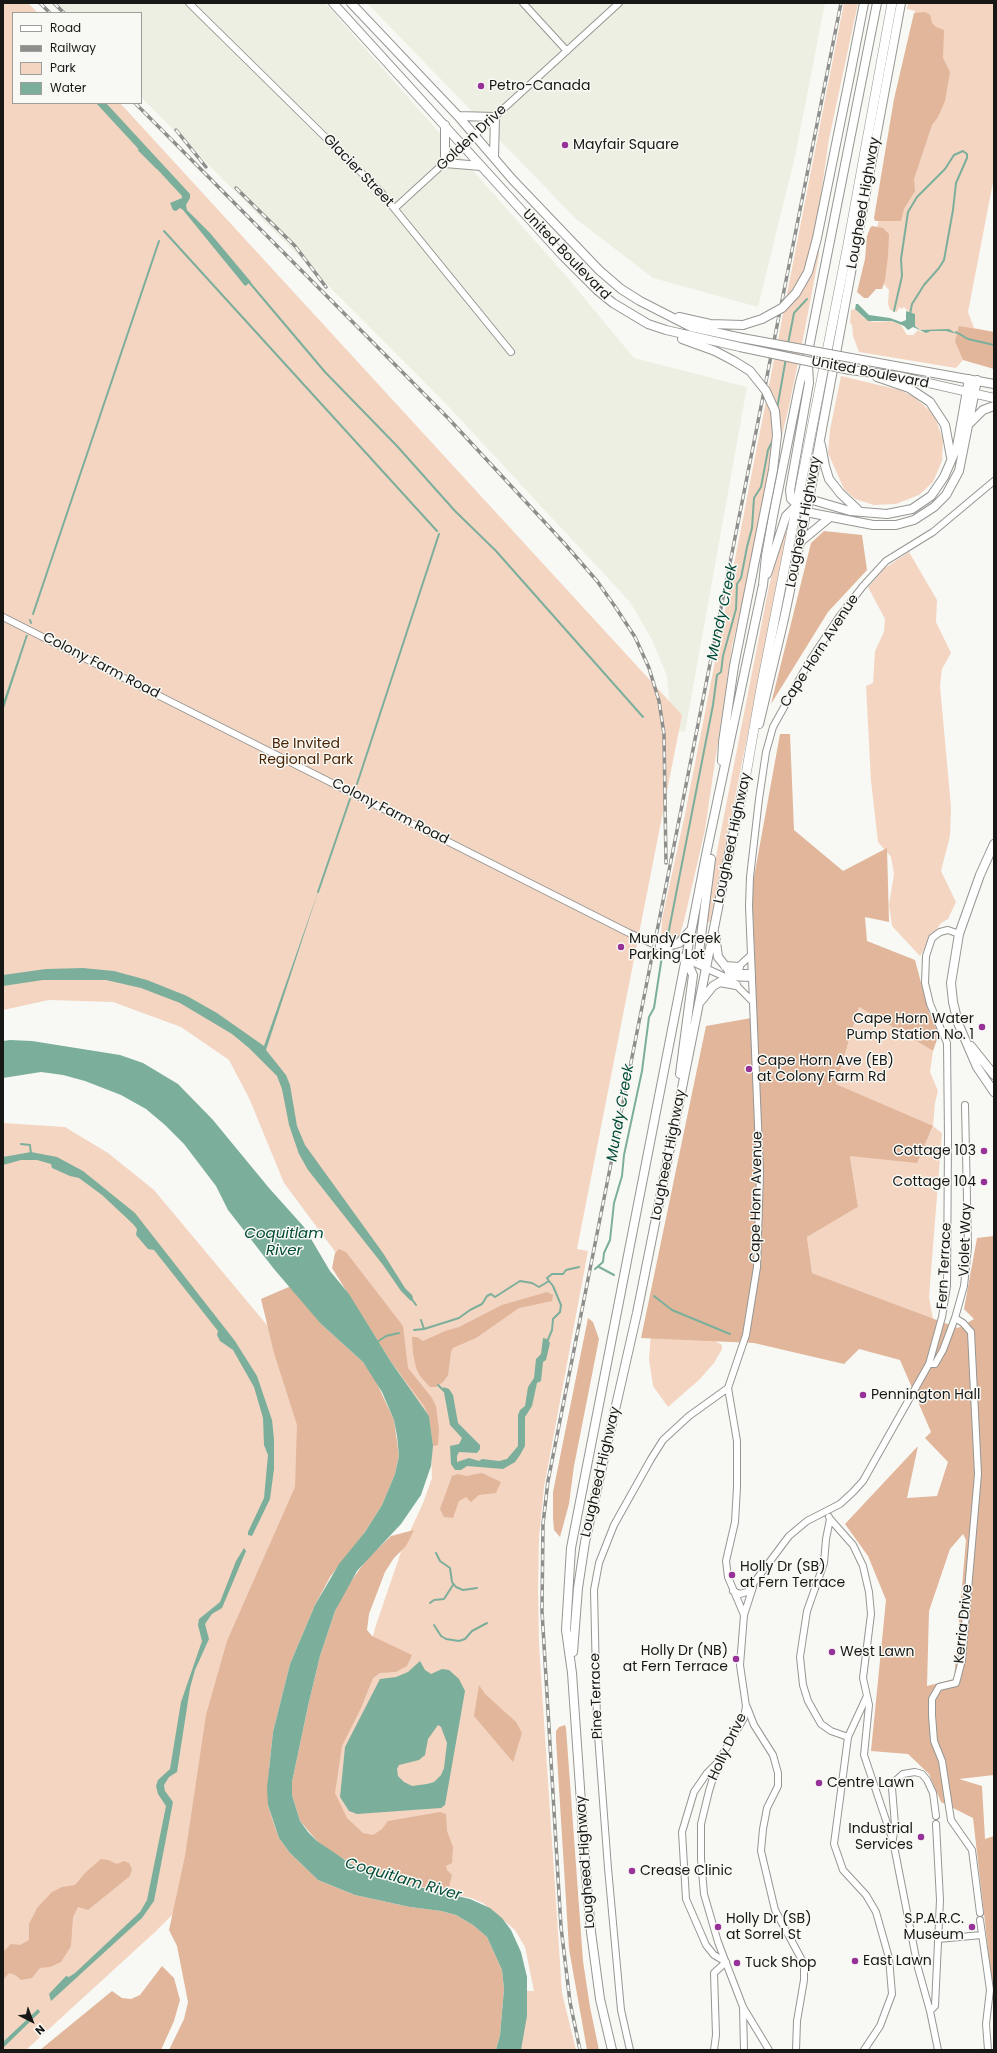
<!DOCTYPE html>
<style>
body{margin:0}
#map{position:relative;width:997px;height:2053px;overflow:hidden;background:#f8f9f4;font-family:Poppins,sans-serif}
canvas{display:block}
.frame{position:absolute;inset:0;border:4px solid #171816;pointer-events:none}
.legend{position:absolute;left:12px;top:12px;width:130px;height:92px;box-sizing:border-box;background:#f8f9f4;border:1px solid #9e9f9b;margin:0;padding:5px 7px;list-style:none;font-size:12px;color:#171816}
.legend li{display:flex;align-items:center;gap:8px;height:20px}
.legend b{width:20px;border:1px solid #9e9f9b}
.north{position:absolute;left:12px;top:2001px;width:40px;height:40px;-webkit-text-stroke:3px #f8f9f4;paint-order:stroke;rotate:138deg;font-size:11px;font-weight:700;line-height:16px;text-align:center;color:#171816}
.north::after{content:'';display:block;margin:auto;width:14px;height:18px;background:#171816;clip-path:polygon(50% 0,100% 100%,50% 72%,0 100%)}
</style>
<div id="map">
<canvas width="997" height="2053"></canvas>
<div class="frame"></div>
<ul class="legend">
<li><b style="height:5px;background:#fff"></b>Road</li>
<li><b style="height:5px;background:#8e8f8c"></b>Railway</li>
<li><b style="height:11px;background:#f4d5c2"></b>Park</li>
<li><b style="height:11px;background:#7caf9b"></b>Water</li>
</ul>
<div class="north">N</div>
</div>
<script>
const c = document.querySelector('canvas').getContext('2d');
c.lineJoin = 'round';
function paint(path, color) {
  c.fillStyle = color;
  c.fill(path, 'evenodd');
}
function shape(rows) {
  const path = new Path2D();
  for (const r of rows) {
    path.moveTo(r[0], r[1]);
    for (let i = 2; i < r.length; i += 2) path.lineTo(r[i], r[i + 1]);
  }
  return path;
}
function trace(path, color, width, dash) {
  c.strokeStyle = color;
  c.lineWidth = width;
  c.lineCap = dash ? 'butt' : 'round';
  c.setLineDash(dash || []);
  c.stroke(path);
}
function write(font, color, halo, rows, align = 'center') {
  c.font = font + ' Poppins,sans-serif';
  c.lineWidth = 3;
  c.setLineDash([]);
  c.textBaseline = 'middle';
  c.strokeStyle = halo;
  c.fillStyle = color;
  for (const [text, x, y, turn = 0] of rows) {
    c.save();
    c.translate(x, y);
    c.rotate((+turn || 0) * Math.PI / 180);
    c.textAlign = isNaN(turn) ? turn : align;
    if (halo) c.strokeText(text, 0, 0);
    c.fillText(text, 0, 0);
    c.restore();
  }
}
paint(shape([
 [50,3,325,3,567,277,634,358,747,387,685,732,672,730,667,676,652,640,630,602,447,405,141,97,141,13,60,13],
 [367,3,825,3,796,152,758,307,653,278,576,219]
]), '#eeefe3');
paint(shape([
 [3,3,28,3,38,13,13,13,13,103,120,103,682,715,577,1249,588,1251,544,1487,539,1538,538,1591,539,1645,562,1993,576,2050,521,2050,520,2031,512,1991,534,1991,525,1947,515,1930,483,1903,471,1898,452,1894,360,1858,320,1790,365,1668,375,1628,402,1549,423,1503,432,1478,431,1453,398,1368,392,1328,284,1183,249,1098,229,1060,181,1027,113,1002,49,1000,3,1010],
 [844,3,858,3,829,139,818,215,819,255,804,334,789,406,732,646,705,830,684,921,679,937,671,942,665,941,661,939,662,919,684,819],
 [908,3,994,3,994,177,968,312,974,328,994,332,956,341,963,360,956,368,859,352,853,336,852,325,850,323,851,310,855,309,864,318,873,322,892,321,901,325,907,335,913,335,918,330,921,332,926,331,920,330,915,326,909,312,904,307,901,309,899,307,897,312,890,310,888,304,889,290,869,268,900,113,915,11,907,9],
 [841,376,900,390,914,397,929,410,935,417,943,440,942,461,933,482,919,495,896,504,874,505,855,499,844,489,828,453,830,430],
 [784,533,788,534,710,922,705,922,718,846,769,586],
 [909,552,937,600,936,622,951,653,942,669,940,686,951,807,950,836,941,871,956,902,948,919,941,923,920,956,892,926,889,905,894,874,891,857,878,842,871,781,866,686,873,683,875,651,884,632,885,619,868,587,885,568],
 [859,1007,933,1051,930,1072,938,1091,935,1103,933,1126,942,1133,929,1297,933,1319,812,1273,807,1237,858,1207,850,1155,917,1162,933,1127,836,1084],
 [3,1123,65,1127,108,1153,154,1190,277,1337,306,1451,185,1902,155,1932,26,2050,3,2050],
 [651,1333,708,1337,722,1345,722,1349,714,1363,699,1380,668,1407,653,1386,649,1359]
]), '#f4d5c2');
paint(shape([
 [925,12,930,15,932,23,936,27,944,30,943,58,950,72,945,101,938,117,932,125,914,179,915,191,904,209,901,221,875,221,874,218,894,99,914,13],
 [872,226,883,228,889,234,888,256,885,280,882,289,876,289,868,298,864,298,857,292,865,259,867,236,870,228],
 [959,326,994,332,994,369,963,360,955,341],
 [824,531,862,535,867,570,828,612,771,704,811,543],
 [780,734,790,734,794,830,843,871,887,848,889,922,865,917,867,941,915,960,929,1013,939,1034,933,1051,859,1007,836,1084,933,1126,917,1163,850,1156,858,1207,807,1237,812,1273,958,1328,974,1319,964,1309,977,1238,994,1236,994,1775,959,1779,982,1786,985,1839,994,1836,994,2050,993,1992,973,1818,941,1802,929,1774,908,1754,871,1751,886,1600,868,1556,845,1524,918,1446,907,1498,937,1496,948,1462,925,1438,931,1432,900,1360,859,1349,844,1364,754,1343,641,1338,706,1026,757,1017,752,888],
 [963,1534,966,1540,954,1679,927,1686,929,1611,950,1549],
 [339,1249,346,1252,403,1326,408,1368,432,1398,436,1406,439,1430,438,1445,433,1446,429,1416,424,1406,391,1362,332,1268,335,1253],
 [291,1286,321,1324,363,1362,374,1377,394,1420,399,1456,395,1474,382,1505,365,1532,330,1577,315,1605,290,1664,273,1732,269,1769,268,1805,273,1821,279,1838,290,1853,318,1880,355,1895,410,1907,441,1911,456,1915,473,1925,487,1937,502,1970,504,1989,500,2035,496,2050,169,2050,184,2019,188,2002,177,1946,169,1930,185,1856,206,1715,227,1641,295,1487,297,1425,274,1353,261,1299],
 [547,1292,553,1295,552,1301,519,1308,476,1338,453,1348,451,1352,448,1375,443,1382,436,1387,430,1387,420,1376,416,1368,413,1353,412,1337,417,1337,423,1341,445,1331,459,1327,502,1305],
 [588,1318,593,1322,599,1339,574,1466,569,1504,560,1537,554,1530,553,1518,553,1492],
 [482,1473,501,1482,496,1493,479,1495,471,1502,466,1497,459,1501,453,1518,444,1517,440,1509,452,1476,458,1474,466,1476],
 [414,1530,406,1546,394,1558,385,1572,369,1614,367,1630,372,1636,412,1655,407,1666,396,1672,380,1673,373,1678,361,1708,342,1746,335,1793,347,1818,363,1833,373,1835,382,1829,388,1821,440,1812,446,1814,447,1831,453,1847,452,1863,446,1866,447,1870,452,1875,449,1887,442,1892,372,1874,333,1853,317,1841,300,1821,292,1795,292,1782,308,1706,320,1656,335,1611,344,1591,367,1559,391,1536],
 [479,1685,485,1694,516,1722,522,1733,513,1762,474,1716],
 [565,1725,566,1728,583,1961,590,2007,599,2050,587,2050,569,1949,556,1740,556,1731,559,1727],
 [101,1859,108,1860,117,1864,124,1861,129,1863,132,1869,130,1876,88,1910,78,1907,73,1917,71,1946,61,1962,50,1967,40,1968,32,1978,21,1980,15,1975,9,1973,3,1980,3,1952,11,1944,20,1945,29,1940,29,1924,37,1908,52,1892,62,1887,75,1885,85,1873],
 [162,1966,174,1978,180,2000,174,2021,161,2050,40,2050,112,1991,122,1998,131,1999,140,1995]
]), '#e1b69b');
paint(shape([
 [96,103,106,103,190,194,190,198,186,205,187,210,210,233,251,282,245,286,183,210,180,208,176,211,173,210,170,203,182,198,182,196],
 [856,304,858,304,869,315,890,318,901,322,906,320,906,311,915,314,915,326,920,330,949,329,957,334,946,331,931,331,926,333,913,327,908,330,904,326,892,321,868,321,855,309],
 [26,635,28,635,22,653,3,711,3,703],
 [319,889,266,1050,286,1075,290,1085,297,1126,305,1145,383,1253,405,1288,412,1295,413,1298,411,1301,401,1291,383,1265,308,1170,299,1154,289,1125,282,1089,277,1076,249,1048,232,1034,180,1003,141,988,106,980,43,980,3,986,3,975,46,969,83,968,114,971,147,980,187,996,217,1013,264,1046],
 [10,1040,32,1041,120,1055,143,1063,178,1084,213,1120,269,1188,304,1227,330,1271,349,1294,391,1362,429,1416,433,1446,431,1466,421,1495,401,1524,357,1571,335,1611,320,1656,308,1706,292,1782,292,1795,300,1821,308,1832,317,1841,351,1864,394,1881,470,1899,490,1908,502,1918,511,1930,521,1952,527,1977,527,2016,521,2050,496,2050,500,2035,504,1989,502,1970,487,1937,473,1925,456,1915,441,1911,410,1907,355,1895,318,1880,290,1853,279,1838,268,1805,267,1788,273,1732,290,1664,315,1605,339,1564,365,1532,382,1505,395,1474,399,1456,397,1436,394,1420,382,1392,363,1362,321,1324,274,1269,228,1210,216,1186,184,1144,165,1125,146,1109,121,1095,85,1081,63,1075,41,1072,3,1078,3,1041],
 [31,1152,57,1157,83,1171,135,1213,235,1341,257,1376,272,1420,274,1439,274,1469,270,1499,252,1536,248,1535,248,1532,264,1498,268,1455,264,1445,263,1418,254,1387,233,1350,220,1341,217,1335,218,1331,154,1250,148,1249,136,1235,137,1229,133,1224,102,1195,79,1178,70,1176,52,1168,51,1164,37,1160,21,1160,3,1165,3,1157],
 [543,1338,547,1339,550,1343,546,1360,543,1362,541,1381,537,1383,532,1406,525,1417,525,1446,520,1455,515,1462,503,1469,467,1466,461,1470,455,1470,451,1464,450,1446,459,1444,462,1438,450,1425,443,1387,449,1389,453,1395,458,1423,480,1445,480,1449,477,1453,459,1452,457,1456,457,1462,469,1458,479,1461,482,1459,499,1461,507,1459,518,1446,518,1415,520,1410,525,1406,528,1387,534,1378,536,1359,541,1354],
 [244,1548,246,1551,222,1608,212,1614,205,1624,209,1639,195,1670,190,1688,177,1772,169,1777,164,1785,165,1791,173,1802,154,1901,142,1918,51,2001,49,1994,66,1976,69,1977,75,1973,140,1912,147,1900,166,1806,158,1794,156,1786,158,1780,170,1769,181,1702,202,1641,198,1625,199,1619,220,1602,236,1561],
 [420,1661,425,1670,431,1674,442,1669,449,1670,459,1679,465,1691,445,1805,441,1808,357,1814,349,1811,340,1797,345,1747,380,1679,396,1677,408,1672],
 [438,1725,441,1727,447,1743,444,1768,441,1775,434,1782,427,1784,412,1786,404,1782,398,1776,397,1769,399,1765,419,1760,425,1755,428,1739],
 [38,2009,40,2012,3,2048,3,2042]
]), '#7caf9b');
trace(shape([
 [139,150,157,168],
 [164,231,437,531],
 [249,282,325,372,397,446,455,511,496,551,643,717],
 [894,311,902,276,901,259,908,212,917,197,945,169,954,155,963,151,967,154,967,158,956,183,953,210,944,260,939,268,924,285,912,304,910,314],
 [956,332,968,339,994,345],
 [788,344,794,313,807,299],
 [777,409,786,358],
 [33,614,159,241],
 [30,620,31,623],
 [357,784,439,534],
 [318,892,350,799],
 [668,935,713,705,717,675,721,672,723,656,736,609,737,584,741,578,747,547,752,528,754,498,761,487,768,450,773,440],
 [21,1144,30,1145,31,1154],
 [599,1267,614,1275],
 [595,1269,603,1262,604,1253,610,1240,614,1203,622,1176,624,1155,642,1071,649,1017,654,1008,662,956],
 [654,1296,672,1310,730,1334],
 [411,1298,416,1305],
 [421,1320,424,1329],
 [414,1330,424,1329,459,1318,470,1310,482,1304,487,1296,491,1294,495,1297,520,1281,532,1283,539,1287,549,1281,547,1278,552,1274,563,1274,566,1270,579,1267],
 [377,1342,386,1336,399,1333],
 [547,1342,552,1330,553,1319,560,1312,561,1305,553,1286,549,1281],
 [438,1385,444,1391],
 [436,1553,440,1561,450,1568,452,1582,456,1587,463,1590,477,1588],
 [430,1603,434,1600,444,1599,453,1585],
 [434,1625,441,1636,446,1639,459,1641,465,1639,472,1631,487,1623]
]), '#7caf9b', 2);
const minor = shape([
 [189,3,380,191,511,352],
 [523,3,567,51],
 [395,208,619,3],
 [3,617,629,933,725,977,752,978],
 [736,969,751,955],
 [728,973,752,973],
 [733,982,753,1002],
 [955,1318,963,1323,971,1332,978,1474,962,1660,956,1683,939,1687,932,1699,932,1715,934,1741,942,1761,951,1820,972,1850,980,1913],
 [929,1364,935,1364,943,1350,955,1318,964,1286,968,1247,965,1105],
 [829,1517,830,1519,826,1539,824,1563,807,1611,800,1657,803,1685,808,1701,821,1724,831,1731,848,1737],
 [830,1519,853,1545,863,1566,869,1592,871,1614,863,1678,869,1705,864,1755,893,1841,918,1968,930,2011,938,2050],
 [733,1591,740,1594,747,1592,789,1536,807,1521,840,1504,853,1492,863,1481,929,1364,942,1317,947,1286,948,1138,947,1043,930,1004,925,983,926,956,932,938,940,932,948,930,959,934],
 [744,1615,753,1587],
 [747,1707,754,1725,773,1755,778,1773,778,1786,767,1808,763,1829,761,1851,775,1910,804,1964,804,1980,797,2021,796,2050],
 [893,1839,895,1825,892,1788,894,1782,903,1774,915,1772,922,1774,927,1780,933,1793,936,1816],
 [980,1920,990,1990,986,2024,988,2050],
 [938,1939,982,1935],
 [743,2008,744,2050],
 [930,2011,935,2006,940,1900,936,1824],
 [630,2050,621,2010,608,1868,597,1722,594,1590,599,1563,614,1525,651,1459,663,1440,689,1416,728,1388],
 [714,2050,716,2035,714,1973,726,1962,714,1955,706,1945,686,1899,682,1832,694,1792,707,1773,718,1762],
 [769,2050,743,2007,718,1942,704,1894,701,1859,701,1824,709,1791,718,1762,744,1718,746,1706,740,1665,744,1615,728,1577,726,1561,735,1522,737,1487,737,1441,728,1388,746,1335,757,1267,760,1173,749,906,750,877,759,799,766,752,773,727,809,662,839,617,863,586,886,561,933,532,994,481],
 [864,2050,880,2026,892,1994,889,1958,876,1912,866,1895,843,1870,834,1844,848,1737,866,1698]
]);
const major = shape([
 [333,3,563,256,597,290,613,303,648,324,666,330,740,347],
 [351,3,458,116,512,179,599,270,621,289,640,301,691,327,742,338],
 [850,75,864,3],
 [458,116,495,117,494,157],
 [445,125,445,163,481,166],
 [679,317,710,324,743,325],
 [682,339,715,351,734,361],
 [851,358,994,384],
 [808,364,809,383,790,490,791,499,806,512,873,525,896,525,914,520,934,507,946,495,959,471,977,380],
 [850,370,898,376,994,398],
 [877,377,909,388,930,402,945,425,951,457],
 [969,424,983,410,994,406],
 [821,445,825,466,829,479,840,493,858,510],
 [800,542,829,518],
 [767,574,786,516,797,505,809,499,850,511,887,514,912,509,931,496,944,477,957,447,969,379],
 [759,724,784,619,809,499,901,3],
 [722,761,723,742,734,666],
 [994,844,980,875,959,934,951,983,953,1002,958,1023,977,1067,994,1092],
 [715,935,718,957,731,973],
 [661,948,679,943,691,930],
 [725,966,739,967],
 [706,968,701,960,699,952,711,859],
 [720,982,736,985],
 [701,1001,713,986,727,978],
 [971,1046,994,1075],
 [680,1074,693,975,686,959],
 [573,1652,578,1588,585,1542,637,1313,727,863,745,779],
 [612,2050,600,1999,591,1932,586,1874,572,1673,566,1630,571,1548,707,850,763,585,766,556,773,516,800,382,807,357,877,3]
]);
const highway = shape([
 [801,489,809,499],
 [744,786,761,688,848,244,892,3]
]);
trace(minor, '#969693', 8);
trace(major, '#969693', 10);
trace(highway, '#969693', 10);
trace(minor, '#fff', 6);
trace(major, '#fff', 8);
trace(highway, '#fff', 9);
const rail = shape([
 [40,3,50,13],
 [54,3,64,13],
 [135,103,448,418,564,543,597,581,616,608,635,637,649,668,659,701,664,734,666,863],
 [176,130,206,167],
 [236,188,295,246,326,287],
 [580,2050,570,2002,561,1927,542,1611,543,1524,548,1481,841,3]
]);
trace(rail, '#8e8f8c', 3.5);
trace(rail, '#f8f9f4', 2, [6]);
const majorBridge = shape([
 [743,325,762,319,782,308,796,293,808,272,817,238,850,75],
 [742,338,851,358],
 [740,347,850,370],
 [734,666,773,470,777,435,775,411,766,391,750,371,734,361]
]);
trace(majorBridge, '#969693', 10, []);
trace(majorBridge, '#fff', 8);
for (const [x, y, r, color] of [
 [481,86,4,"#953197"],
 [565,145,4,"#953197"],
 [621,947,4,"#953197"],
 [982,1027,4,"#953197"],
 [749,1069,4,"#953197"],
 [984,1151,4,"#953197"],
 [984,1182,4,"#953197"],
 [863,1395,4,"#953197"],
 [732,1575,4,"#953197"],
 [832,1652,4,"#953197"],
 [736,1659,4,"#953197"],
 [819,1783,4,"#953197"],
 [921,1837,4,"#953197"],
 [632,1871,4,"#953197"],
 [718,1927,4,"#953197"],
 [972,1927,4,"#953197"],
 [855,1961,4,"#953197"],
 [737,1963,4,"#953197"]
]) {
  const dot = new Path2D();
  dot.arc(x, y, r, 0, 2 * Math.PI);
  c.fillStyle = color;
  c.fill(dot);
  trace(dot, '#f8f9f4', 1.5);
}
write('14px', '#171816', '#f8f9f4', [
 ["Petro-Canada",489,86],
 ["Mayfair Square",573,145],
 ["Mundy Creek",629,939],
 ["Parking Lot",629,955],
 ["Cape Horn Water",974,1019,"right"],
 ["Pump Station No. 1",974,1035,"right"],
 ["Cape Horn Ave (EB)",757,1061],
 ["at Colony Farm Rd",757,1077],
 ["Cottage 103",976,1151,"right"],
 ["Cottage 104",976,1182,"right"],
 ["Pennington Hall",871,1395],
 ["Holly Dr (SB)",740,1567],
 ["at Fern Terrace",740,1583],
 ["Holly Dr (NB)",728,1651,"right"],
 ["at Fern Terrace",728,1667,"right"],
 ["West Lawn",840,1652],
 ["Centre Lawn",827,1783],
 ["Industrial",913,1829,"right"],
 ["Services",913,1845,"right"],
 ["Crease Clinic",640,1871],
 ["Holly Dr (SB)",726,1919],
 ["at Sorrel St",726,1935],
 ["S.P.A.R.C.",964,1919,"right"],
 ["Museum",964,1935,"right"],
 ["East Lawn",863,1961],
 ["Tuck Shop",745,1963]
], 'left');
write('14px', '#171816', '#f8f9f4', [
 ["Golden Drive",472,138,-43],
 ["Glacier Street",358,171,46],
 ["Lougheed Highway",864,203,-80],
 ["United Boulevard",566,255,46],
 ["United Boulevard",870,373,11],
 ["Lougheed Highway",804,522,-79],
 ["Cape Horn Avenue",820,651,-57],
 ["Colony Farm Road",101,666,27],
 ["Colony Farm Road",390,812,27],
 ["Lougheed Highway",733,838,-78],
 ["Lougheed Highway",669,1155,-79],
 ["Cape Horn Avenue",757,1197,-89],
 ["Violet Way",966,1240,-88],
 ["Fern Terrace",945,1266,-87],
 ["Lougheed Highway",601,1472,-77],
 ["Kerria Drive",964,1624,-84],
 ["Pine Terrace",597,1696,-92],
 ["Holly Drive",728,1747,-65],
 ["Lougheed Highway",586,1862,-94]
]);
write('14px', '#4b2303', '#f8f9f4', [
 ["Be Invited",306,744],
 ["Regional Park",306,760]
]);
write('italic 15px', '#014b38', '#f8f9f4', [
 ["Mundy Creek",723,612,-78],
 ["Mundy Creek",621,1113,-80],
 ["Coquitlam",284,1234],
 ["River",284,1251],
 ["Coquitlam River",403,1880,16]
]);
</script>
